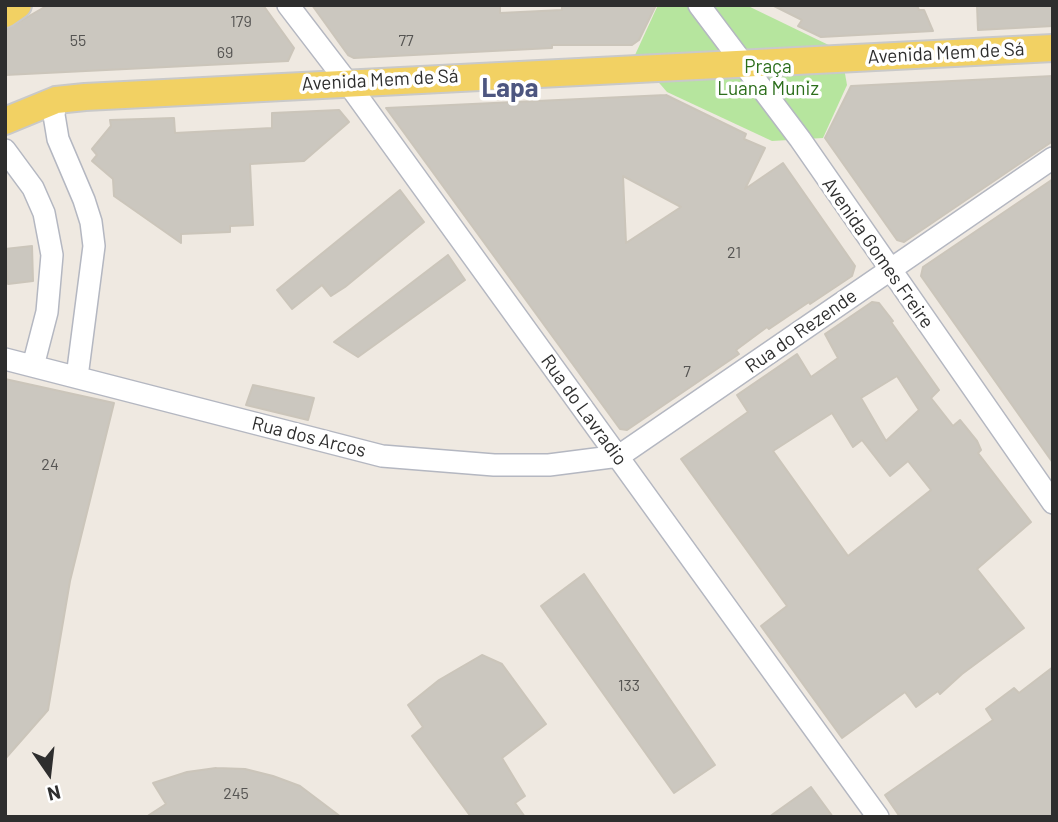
<!DOCTYPE html>
<meta charset="utf-8">
<style>
body{margin:0}
#map{position:relative;width:1058px;height:822px;overflow:hidden;background:#efe9e1;font-family:Barlow,sans-serif}
canvas{display:block}
.frame{position:absolute;inset:0;border:7px solid #2e2e2e;pointer-events:none}
.north{position:absolute;left:14px;top:738px;width:70px;height:70px;-webkit-text-stroke:5px #fff;paint-order:stroke;rotate:166deg;font-size:19px;font-weight:700;line-height:28px;text-align:center;color:#2e2e2e}
.north::after{content:'';display:block;margin:auto;width:24px;height:32px;background:#2e2e2e;clip-path:polygon(50% 0,100% 100%,50% 72%,0 100%)}
</style>
<div id="map">
<canvas width="1058" height="822"></canvas>
<div class="frame"></div>
<div class="north">N</div>
</div>
<script>
const c = document.querySelector('canvas').getContext('2d');
c.lineJoin = 'round';
function paint(path, color) {
  c.fillStyle = color;
  c.fill(path, 'evenodd');
}
function shape(rows) {
  const path = new Path2D();
  for (const r of rows) {
    path.moveTo(r[0], r[1]);
    for (let i = 2; i < r.length; i += 2) path.lineTo(r[i], r[i + 1]);
  }
  return path;
}
function trace(path, color, width, dash) {
  c.strokeStyle = color;
  c.lineWidth = width;
  c.lineCap = dash ? 'butt' : 'round';
  c.setLineDash(dash || []);
  c.stroke(path);
}
function write(font, color, halo, rows, align = 'center') {
  c.font = font + ' Barlow,sans-serif';
  c.lineWidth = 7;
  c.setLineDash([]);
  c.textBaseline = 'middle';
  c.strokeStyle = halo;
  c.fillStyle = color;
  for (const [text, x, y, turn = 0] of rows) {
    c.save();
    c.translate(x, y);
    c.rotate((+turn || 0) * Math.PI / 180);
    c.textAlign = isNaN(turn) ? turn : align;
    if (halo) c.strokeText(text, 0, 0);
    c.fillText(text, 0, 0);
    c.restore();
  }
}
paint(shape([
 [658,5,746,5,841,51,847,85,823,138,772,141,667,92,635,55]
]), '#b6e59e');
const building = shape([
 [48,5,263,5,294,48,288,61,5,75,5,30,48,5],
 [312,5,500,5,500,13,562,10,562,5,656,5,639,40,632,45,552,45,552,48,354,58,348,55,312,5],
 [772,5,917,5,919,10,924,10,933,31,821,37,798,26,802,20,772,5],
 [977,5,1053,5,1053,26,978,30,977,5],
 [1053,76,1053,141,904,242,897,240,825,138,851,86,1053,76],
 [666,95,746,134,744,139,765,148,745,189,783,163,855,266,852,276,810,304,809,302,769,329,767,327,736,350,739,354,627,430,620,429,386,108,666,95],
 [623,176,681,207,626,243,623,176],
 [339,110,349,122,304,161,250,164,253,225,230,226,230,232,181,234,181,243,114,196,113,179,92,161,97,155,92,149,111,126,110,120,174,118,175,133,272,128,272,113,339,110],
 [1053,179,1053,463,921,276,923,267,1053,179],
 [400,190,424,222,345,287,331,296,322,285,292,309,277,290,400,190],
 [32,246,33,281,8,284,5,249,32,246],
 [448,255,465,280,358,357,334,342,448,255],
 [872,302,879,303,893,321,891,322,939,390,931,398,953,426,960,420,977,441,981,450,978,453,1031,522,977,569,1024,628,962,674,940,694,938,691,916,707,905,692,842,738,761,626,787,606,681,459,748,412,737,395,797,354,811,377,838,358,825,334,872,302],
 [897,376,919,410,886,441,861,398,897,376],
 [832,413,853,447,862,440,890,476,908,461,931,490,848,556,773,451,832,413],
 [5,379,114,403,70,581,48,710,5,759,5,379],
 [253,385,314,398,308,420,246,405,253,385],
 [584,574,715,765,674,793,541,606,584,574],
 [482,655,502,664,546,724,502,758,525,796,515,803,525,817,471,817,412,736,423,727,408,705,439,680,482,655],
 [1053,667,1053,817,900,817,885,795,993,720,986,709,1014,688,1019,693,1053,667],
 [216,768,245,769,273,776,300,786,341,817,146,817,166,804,153,783,187,772,216,768],
 [811,787,833,817,769,817,811,787]
]);
paint(building, '#cbc7bf');
trace(building, '#cbc5ba', 2);
const minor = shape([
 [288,5,347,82,878,817],
 [699,5,800,139,1053,503],
 [56,100,54,115,58,139,84,200,91,222,94,246,77,377],
 [5,150,33,188,44,213,52,255,47,312,33,366],
 [5,359,382,456,494,465,549,465,619,456,1053,158]
]);
const major = shape([
 [5,14,18,5],
 [5,121,56,100,85,97,1053,48]
]);
trace(minor, '#b4b7c1', 24);
trace(major, '#c9c9c9', 30);
trace(minor, '#fff', 21);
trace(major, '#f2d163', 26);
write('16px', '#555452', null, [
 ["179",241,22],
 ["55",78,41],
 ["77",406,41],
 ["69",225,53],
 ["21",734,253],
 ["7",687,372],
 ["24",50,465],
 ["133",629,686],
 ["245",236,794]
]);
write('19px', '#2e2e2e', '#fff', [
 ["Avenida Mem de Sá",946,53,-3],
 ["Avenida Mem de Sá",380,80,-3],
 ["Avenida Gomes Freire",878,253,55],
 ["Rua do Rezende",801,331,-35],
 ["Rua do Lavradio",584,410,54],
 ["Rua dos Arcos",309,437,14]
]);
write('19px', '#2c6e1b', '#fff', [
 ["Praça",768,67],
 ["Luana Muniz",768,89]
]);
write('bold 26px', '#4d5680', '#fff', [
 ["Lapa",510,88]
]);
</script>
